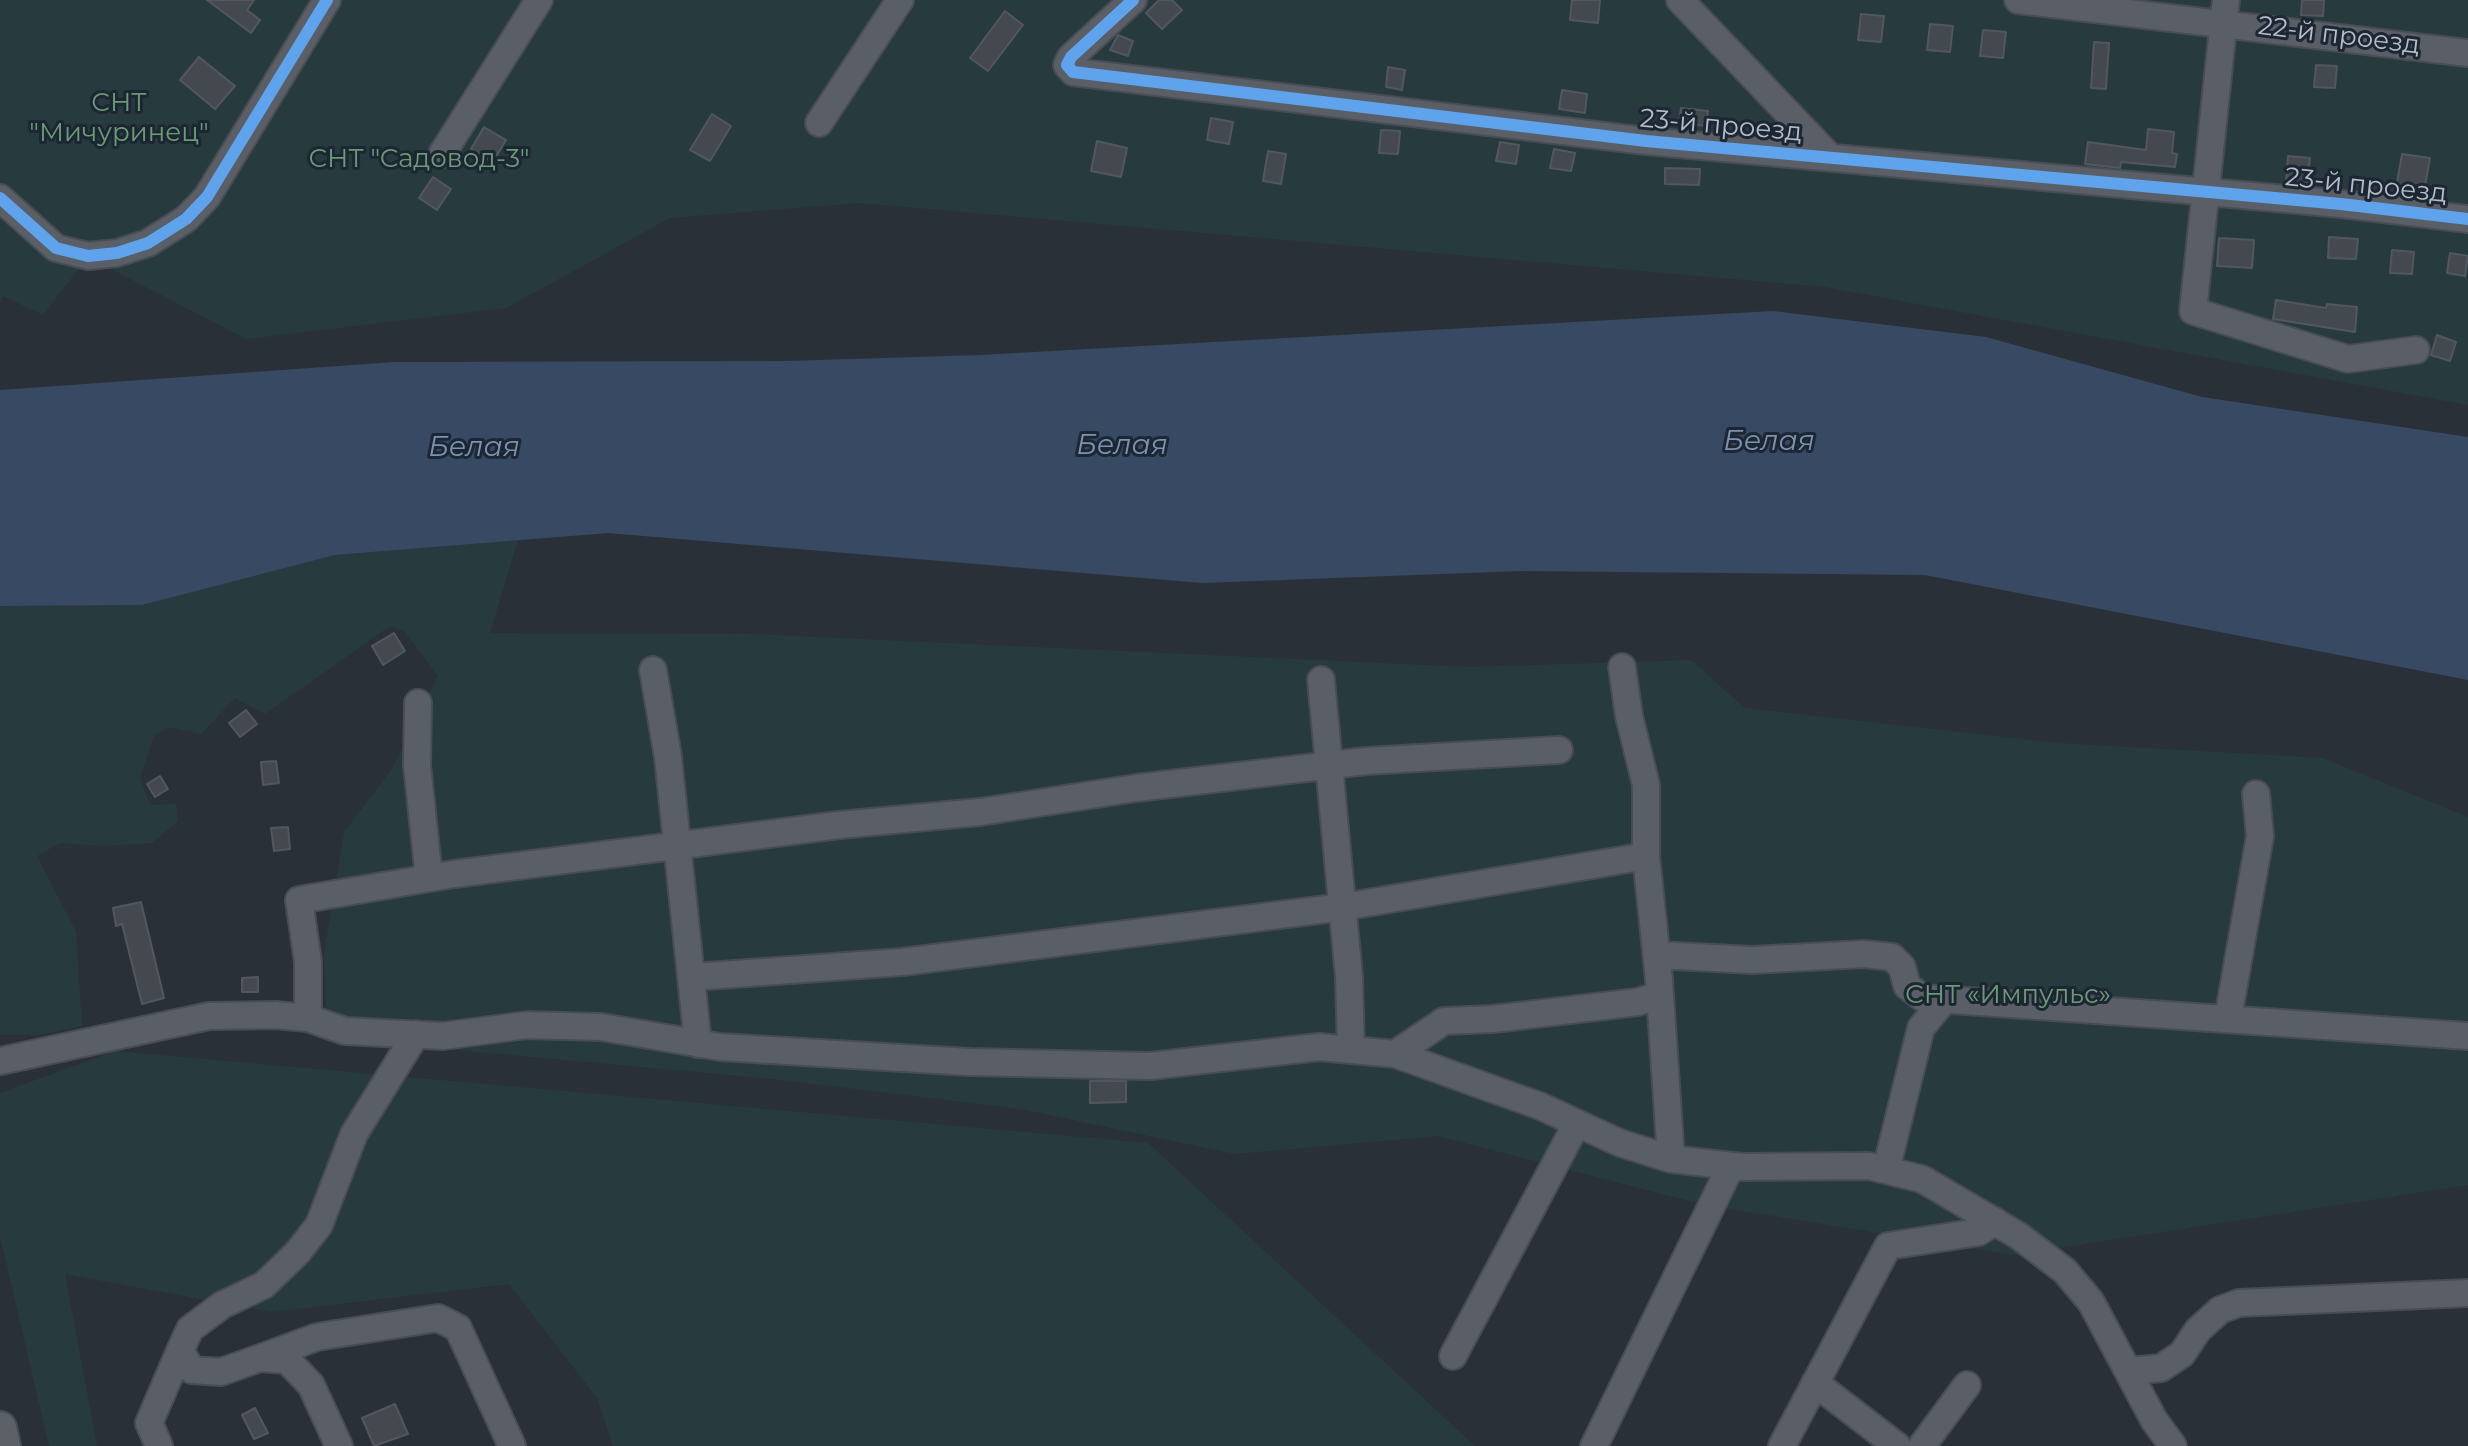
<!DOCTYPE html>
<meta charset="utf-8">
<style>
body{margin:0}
canvas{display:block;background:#2a3038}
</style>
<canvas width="2468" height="1446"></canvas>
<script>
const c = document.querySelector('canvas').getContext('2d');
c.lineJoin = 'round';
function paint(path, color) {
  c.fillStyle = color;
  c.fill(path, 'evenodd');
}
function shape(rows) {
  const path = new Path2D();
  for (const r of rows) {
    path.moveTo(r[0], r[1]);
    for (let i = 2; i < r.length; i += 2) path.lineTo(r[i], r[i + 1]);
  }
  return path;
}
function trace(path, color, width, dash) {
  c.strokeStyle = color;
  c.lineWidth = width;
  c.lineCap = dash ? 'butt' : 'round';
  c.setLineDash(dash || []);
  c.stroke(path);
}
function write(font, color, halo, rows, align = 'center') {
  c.font = font + ' Montserrat,sans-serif';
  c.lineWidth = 6;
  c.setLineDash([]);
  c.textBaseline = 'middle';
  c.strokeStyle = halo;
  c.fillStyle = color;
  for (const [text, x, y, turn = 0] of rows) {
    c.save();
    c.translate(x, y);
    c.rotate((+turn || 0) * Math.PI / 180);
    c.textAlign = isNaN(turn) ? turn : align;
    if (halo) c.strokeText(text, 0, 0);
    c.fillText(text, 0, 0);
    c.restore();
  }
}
paint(shape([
 [0,0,2468,0,2468,405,1825,287,860,203,670,218,506,308,246,339,88,257,43,315,3,296,0,303],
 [518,540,490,633,751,634,1469,667,1691,660,1745,708,2057,743,2323,758,2468,817,2468,1185,2012,1255,1701,1204,1438,1136,1235,1154,1021,1109,773,1079,445,1049,327,1034,324,953,344,832,392,769,438,676,405,632,390,626,265,714,235,698,201,734,168,727,154,736,140,778,150,805,176,804,178,821,152,843,105,846,60,843,37,856,76,932,82,1026,39,1035,0,1035,0,606,142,605,335,555],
 [115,1051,1148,1143,1475,1446,613,1446,597,1398,509,1284,271,1312,65,1274,97,1446,49,1446,0,1236,0,1093]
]), '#273a3e');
paint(shape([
 [1773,311,1986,337,2202,397,2468,437,2468,680,1925,575,1521,571,1202,583,608,533,335,555,142,605,0,606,0,390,395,362,787,361,980,355]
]), '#384963');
const building = shape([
 [207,0,254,0,247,10,260,20,251,33,207,0],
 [1159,0,1172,0,1182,10,1162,29,1146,13,1159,0],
 [1572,0,1600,0,1598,23,1570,20,1572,0],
 [2302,0,2324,0,2323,16,2301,15,2302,0],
 [1005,11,1023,25,988,71,970,58,1005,11],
 [1861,14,1884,16,1881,42,1858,40,1861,14],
 [1930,24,1953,26,1950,52,1927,50,1930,24],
 [1983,30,2006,32,2003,58,1980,56,1983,30],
 [1118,35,1133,41,1128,56,1110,50,1118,35],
 [2094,42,2109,43,2106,89,2091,88,2094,42],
 [199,57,235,86,215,109,180,80,199,57],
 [2316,65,2337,66,2335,88,2314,87,2316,65],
 [1388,67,1405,70,1402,90,1386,87,1388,67],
 [1562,90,1587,94,1585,113,1559,109,1562,90],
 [1681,108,1708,111,1706,126,1679,123,1681,108],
 [712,114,731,126,710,161,690,150,712,114],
 [1211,118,1233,122,1229,144,1207,140,1211,118],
 [484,127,506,140,493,162,471,149,484,127],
 [2148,129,2174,132,2172,153,2177,154,2175,167,2121,162,2120,168,2085,164,2088,142,2146,150,2148,129],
 [1381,130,1400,131,1398,154,1379,153,1381,130],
 [1097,141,1127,148,1121,177,1091,171,1097,141],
 [1500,142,1519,145,1516,164,1496,161,1500,142],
 [1554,149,1575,153,1571,171,1550,168,1554,149],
 [1268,151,1286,154,1281,184,1263,181,1268,151],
 [2402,154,2430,158,2424,192,2396,188,2402,154],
 [2288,156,2310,158,2307,185,2286,183,2288,156],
 [1665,168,1700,169,1699,185,1665,184,1665,168],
 [433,177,451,189,437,210,419,198,433,177],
 [2329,237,2358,239,2356,259,2328,258,2329,237],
 [2219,238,2254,240,2252,268,2217,266,2219,238],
 [2392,250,2414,252,2412,274,2390,273,2392,250],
 [2450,253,2468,256,2465,276,2447,273,2450,253],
 [2276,300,2326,308,2327,304,2357,307,2355,332,2273,319,2276,300],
 [2437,335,2456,342,2450,361,2431,355,2437,335],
 [394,633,405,651,383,665,372,646,394,633],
 [246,710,257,724,240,737,229,723,246,710],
 [276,761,279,783,263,785,261,762,276,761],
 [160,776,168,789,155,797,147,784,160,776],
 [288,827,290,849,274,851,271,828,288,827],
 [141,902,164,998,142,1004,122,924,116,926,113,908,141,902],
 [258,977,258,992,242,992,242,978,258,977],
 [1090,1081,1126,1081,1126,1102,1090,1103,1090,1081],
 [395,1404,408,1434,374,1446,362,1418,395,1404],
 [255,1408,268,1433,254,1439,242,1415,255,1408]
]);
paint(building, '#444950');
trace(building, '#52575f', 2);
const minor = shape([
 [1133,0,1071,57,1067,65,1073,72,1646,141,2341,204,2468,219],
 [1680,0,1831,158],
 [2018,0,2468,53],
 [2226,0,2193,311,2348,359,2416,350],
 [819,123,900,0],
 [442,154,539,0],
 [0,198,56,248,88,256,117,253,148,243,186,219,207,197,327,0],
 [1622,667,1629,716,1646,785,1646,856,1659,980,1671,1159],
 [653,670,668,757,698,1044],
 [1321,680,1349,977,1351,1050],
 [418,703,417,765,429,878],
 [1657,955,1752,960,1864,954,1892,957,1902,967,1907,986,1923,998,2468,1036],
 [693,977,902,962,1343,907,1646,856],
 [308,1018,308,962,299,900,454,874,839,825,980,812,1136,788,1366,761,1559,750],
 [2228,1018,2260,836,2256,794],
 [1395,1054,1444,1021,1493,1019,1638,1002,1660,995],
 [0,1061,209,1016,276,1015,308,1018,345,1031,443,1036,527,1025,601,1027,720,1047,969,1062,1150,1066,1319,1047,1395,1054,1540,1106,1620,1143,1671,1159,1742,1167,1869,1166,1922,1179,2019,1236,2065,1271,2091,1302,2154,1420,2173,1446],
 [1886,1170,1921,1028,1944,1000],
 [1453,1356,1577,1123],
 [263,1357,317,1337,438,1318,458,1328,512,1446],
 [2129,1371,2161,1368,2182,1354,2198,1330,2220,1310,2239,1303,2468,1293],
 [1815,1383,1897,1446],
 [159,1446,149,1423,180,1351],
 [339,1446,311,1385,287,1360,260,1358,221,1372,192,1370,180,1351,190,1329,222,1305,264,1285,298,1252,319,1225,354,1134,416,1034],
 [1594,1446,1731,1166],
 [1782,1446,1888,1246,1979,1232,1995,1221],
 [1922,1446,1967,1385]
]);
const major = shape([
 [0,1428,4,1446]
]);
trace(minor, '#484c53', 30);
trace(major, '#484c55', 36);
trace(minor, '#5a5e66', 26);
trace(major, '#5c6168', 32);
trace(shape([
 [1133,0,1071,57,1067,65,1073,72,1646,141,2341,204,2468,219],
 [0,198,56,248,88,256,117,253,148,243,186,219,207,197,327,0]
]), '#60a3ed', 12);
write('26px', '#b4bcc9', '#1d2633', [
 ["22-й проезд",2339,36,7],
 ["23-й проезд",1721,126,5],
 ["23-й проезд",2366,186,6]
]);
write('26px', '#6b9a76', '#1d2633', [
 ["СНТ",119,103],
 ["\"Мичуринец\"",119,133],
 ["СНТ \"Садовод-3\"",419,159],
 ["СНТ «Импульс»",2008,995]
]);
write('italic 28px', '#7c92b1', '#1d2633', [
 ["Белая",1769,442],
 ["Белая",1122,446],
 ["Белая",474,448]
]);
</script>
